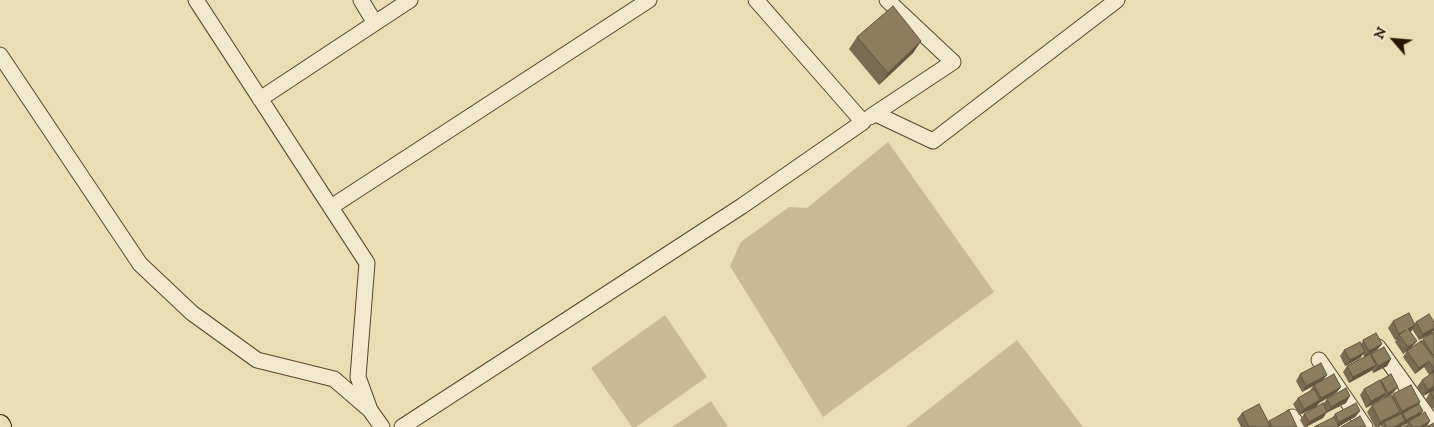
<!DOCTYPE html>
<style>
body{margin:0}
#map{position:relative;width:1434px;height:427px;overflow:hidden;background:#eadcb3;font-family:"IM FELL DW Pica",serif}
canvas{display:block}
.north{position:absolute;left:1369px;top:15px;width:50px;height:50px;-webkit-text-stroke:4px #f1e8ce;paint-order:stroke;rotate:297deg;font-size:14px;font-weight:700;line-height:20px;text-align:center;color:#281502}
.north::after{content:'';display:block;margin:auto;width:18px;height:22px;background:#281502;clip-path:polygon(50% 0,100% 100%,50% 72%,0 100%)}
</style>
<div id="map">
<canvas width="1434" height="427"></canvas>
<div class="north">N</div>
</div>
<script>
const c = document.querySelector('canvas').getContext('2d');
c.lineJoin = 'round';
function paint(path, color) {
  c.fillStyle = color;
  c.fill(path, 'evenodd');
}
function shape(rows) {
  const path = new Path2D();
  for (const r of rows) {
    path.moveTo(r[0], r[1]);
    for (let i = 2; i < r.length; i += 2) path.lineTo(r[i], r[i + 1]);
  }
  return path;
}
function trace(path, color, width, dash) {
  c.strokeStyle = color;
  c.lineWidth = width;
  c.lineCap = dash ? 'butt' : 'round';
  c.setLineDash(dash || []);
  c.stroke(path);
}
paint(shape([
 [888,142,994,292,823,417,730,266,741,242,789,207,807,208],
 [665,315,707,377,636,427,632,427,591,368],
 [1017,340,1083,427,906,427],
 [711,401,728,427,672,427]
]), '#c9ba95');
const minor = shape([
 [196,0,367,263,358,377,370,410,382,427],
 [361,0,375,23],
 [0,55,140,264,192,313,257,360,334,379,370,410],
 [260,99,410,0],
 [876,114,933,141,1117,0],
 [870,117,953,62,887,0],
 [331,207,649,0],
 [1378,347,1434,425],
 [1319,360,1365,427],
 [1292,417,1299,427],
 [402,427,742,206,863,122,756,0]
]);
const major = shape([
 [0,425,1,427]
]);
trace(minor, '#58472e', 17);
trace(major, '#281502', 22);
trace(minor, '#f1e8ce', 15);
trace(major, '#eadcb3', 20);
paint(shape([
 [857,37,921,41,913,53,879,85,849,49],
 [1393,321,1414,324,1416,322,1434,322,1434,330,1432,333,1419,340,1412,329,1410,332,1412,347,1403,354,1395,342,1397,339,1395,340,1388,328],
 [1434,332,1434,372,1429,375,1424,367,1415,374,1403,357,1407,351],
 [1363,340,1382,344,1377,350,1370,354,1370,355,1371,354,1391,359,1387,366,1373,373,1372,370,1349,383,1343,372,1347,366,1364,357,1363,354,1360,358,1345,366,1340,356,1344,350,1361,344],
 [1300,374,1327,375,1323,380,1341,387,1336,393,1319,403,1316,407,1299,415,1293,404,1298,398,1310,391,1313,386,1302,392,1296,381],
 [1381,380,1393,393,1383,399,1383,398,1366,408,1360,395,1364,389,1380,381],
 [1422,380,1434,390,1423,396,1417,387],
 [1434,390,1434,408,1432,409,1426,399,1430,392],
 [1393,394,1420,402,1418,405,1420,415,1430,421,1426,427,1401,427,1406,425,1408,423,1402,426,1401,427,1381,427,1382,425,1379,427,1375,427,1367,412,1372,405,1392,396],
 [1327,399,1346,403,1326,413,1323,418,1306,427,1304,427,1300,420,1304,414,1323,404],
 [1360,411,1355,417,1339,426,1333,417,1335,414],
 [1242,413,1268,422,1269,421,1297,427,1241,427,1237,419]
]), '#796b51');
paint(shape([
 [921,41,913,53,879,85,888,73],
 [1415,325,1411,332,1408,329],
 [1434,328,1434,330,1432,333,1419,340,1423,334],
 [1406,330,1399,335,1397,339,1395,340,1399,334],
 [1417,341,1412,347,1403,354,1408,347],
 [1382,344,1377,350,1364,357,1369,351],
 [1365,352,1360,358,1345,366,1350,360],
 [1391,359,1387,366,1373,373,1378,366],
 [1429,361,1424,367,1415,374,1419,368],
 [1376,365,1371,371,1349,383,1353,377],
 [1434,368,1434,372,1429,375],
 [1327,375,1322,381,1302,392,1306,386],
 [1434,386,1434,390,1423,396,1428,390],
 [1341,387,1336,393,1319,403,1316,407,1299,415,1304,409,1318,401,1321,398],
 [1398,387,1393,393,1383,399,1388,393],
 [1386,393,1382,399,1366,408,1371,401],
 [1350,396,1346,403,1326,413,1331,407],
 [1420,402,1415,408,1403,413,1400,416,1398,417,1402,411],
 [1360,411,1355,417,1338,427,1336,427,1339,422],
 [1423,411,1419,417,1409,421,1408,423,1402,426,1406,420],
 [1327,412,1323,418,1305,427,1309,422],
 [1400,412,1395,418,1384,422,1382,425,1377,427,1380,422],
 [1405,421,1401,427,1394,427],
 [1430,421,1426,427,1420,427]
]), '#635742');
const building = shape([
 [893,6,921,41,888,73,857,37,893,6],
 [1409,313,1415,325,1408,329,1417,341,1408,347,1399,335,1406,330,1399,334,1393,321,1409,313],
 [1429,314,1434,322,1434,328,1423,334,1416,322,1429,314],
 [1434,332,1434,355,1433,355,1423,339,1434,332],
 [1376,333,1382,344,1369,351,1363,340,1376,333],
 [1421,341,1434,358,1434,368,1429,361,1419,368,1407,351,1421,341],
 [1360,342,1365,352,1350,360,1344,350,1360,342],
 [1384,347,1391,359,1378,366,1371,354,1384,347],
 [1370,354,1376,365,1353,377,1347,366,1370,354],
 [1321,363,1327,375,1306,386,1300,374,1321,363],
 [1434,372,1434,386,1428,390,1422,380,1434,372],
 [1334,374,1341,387,1321,398,1314,385,1334,374],
 [1391,374,1398,387,1388,393,1381,380,1391,374],
 [1380,380,1386,393,1371,401,1364,389,1380,380],
 [1411,385,1420,402,1402,411,1393,394,1411,385],
 [1346,388,1350,396,1331,407,1327,399,1346,388],
 [1314,389,1320,400,1304,409,1298,398,1314,389],
 [1434,390,1434,399,1430,392,1434,390],
 [1391,395,1400,412,1380,422,1372,405,1391,395],
 [1323,403,1327,412,1309,422,1304,414,1323,403],
 [1356,403,1360,411,1339,422,1335,414,1356,403],
 [1259,404,1270,425,1267,427,1249,427,1242,413,1259,404],
 [1419,404,1423,411,1406,420,1403,413,1419,404],
 [1289,410,1297,427,1272,427,1269,421,1289,410],
 [1425,412,1430,421,1420,427,1412,427,1409,421,1425,412],
 [1401,414,1405,421,1394,427,1386,427,1384,422,1401,414],
 [1360,416,1366,427,1341,427,1360,416],
 [1334,417,1339,427,1314,427,1334,417],
 [1434,423,1434,427,1426,427,1434,423]
]);
paint(building, '#8d7c5e');
trace(building, '#635742', 1);
</script>
